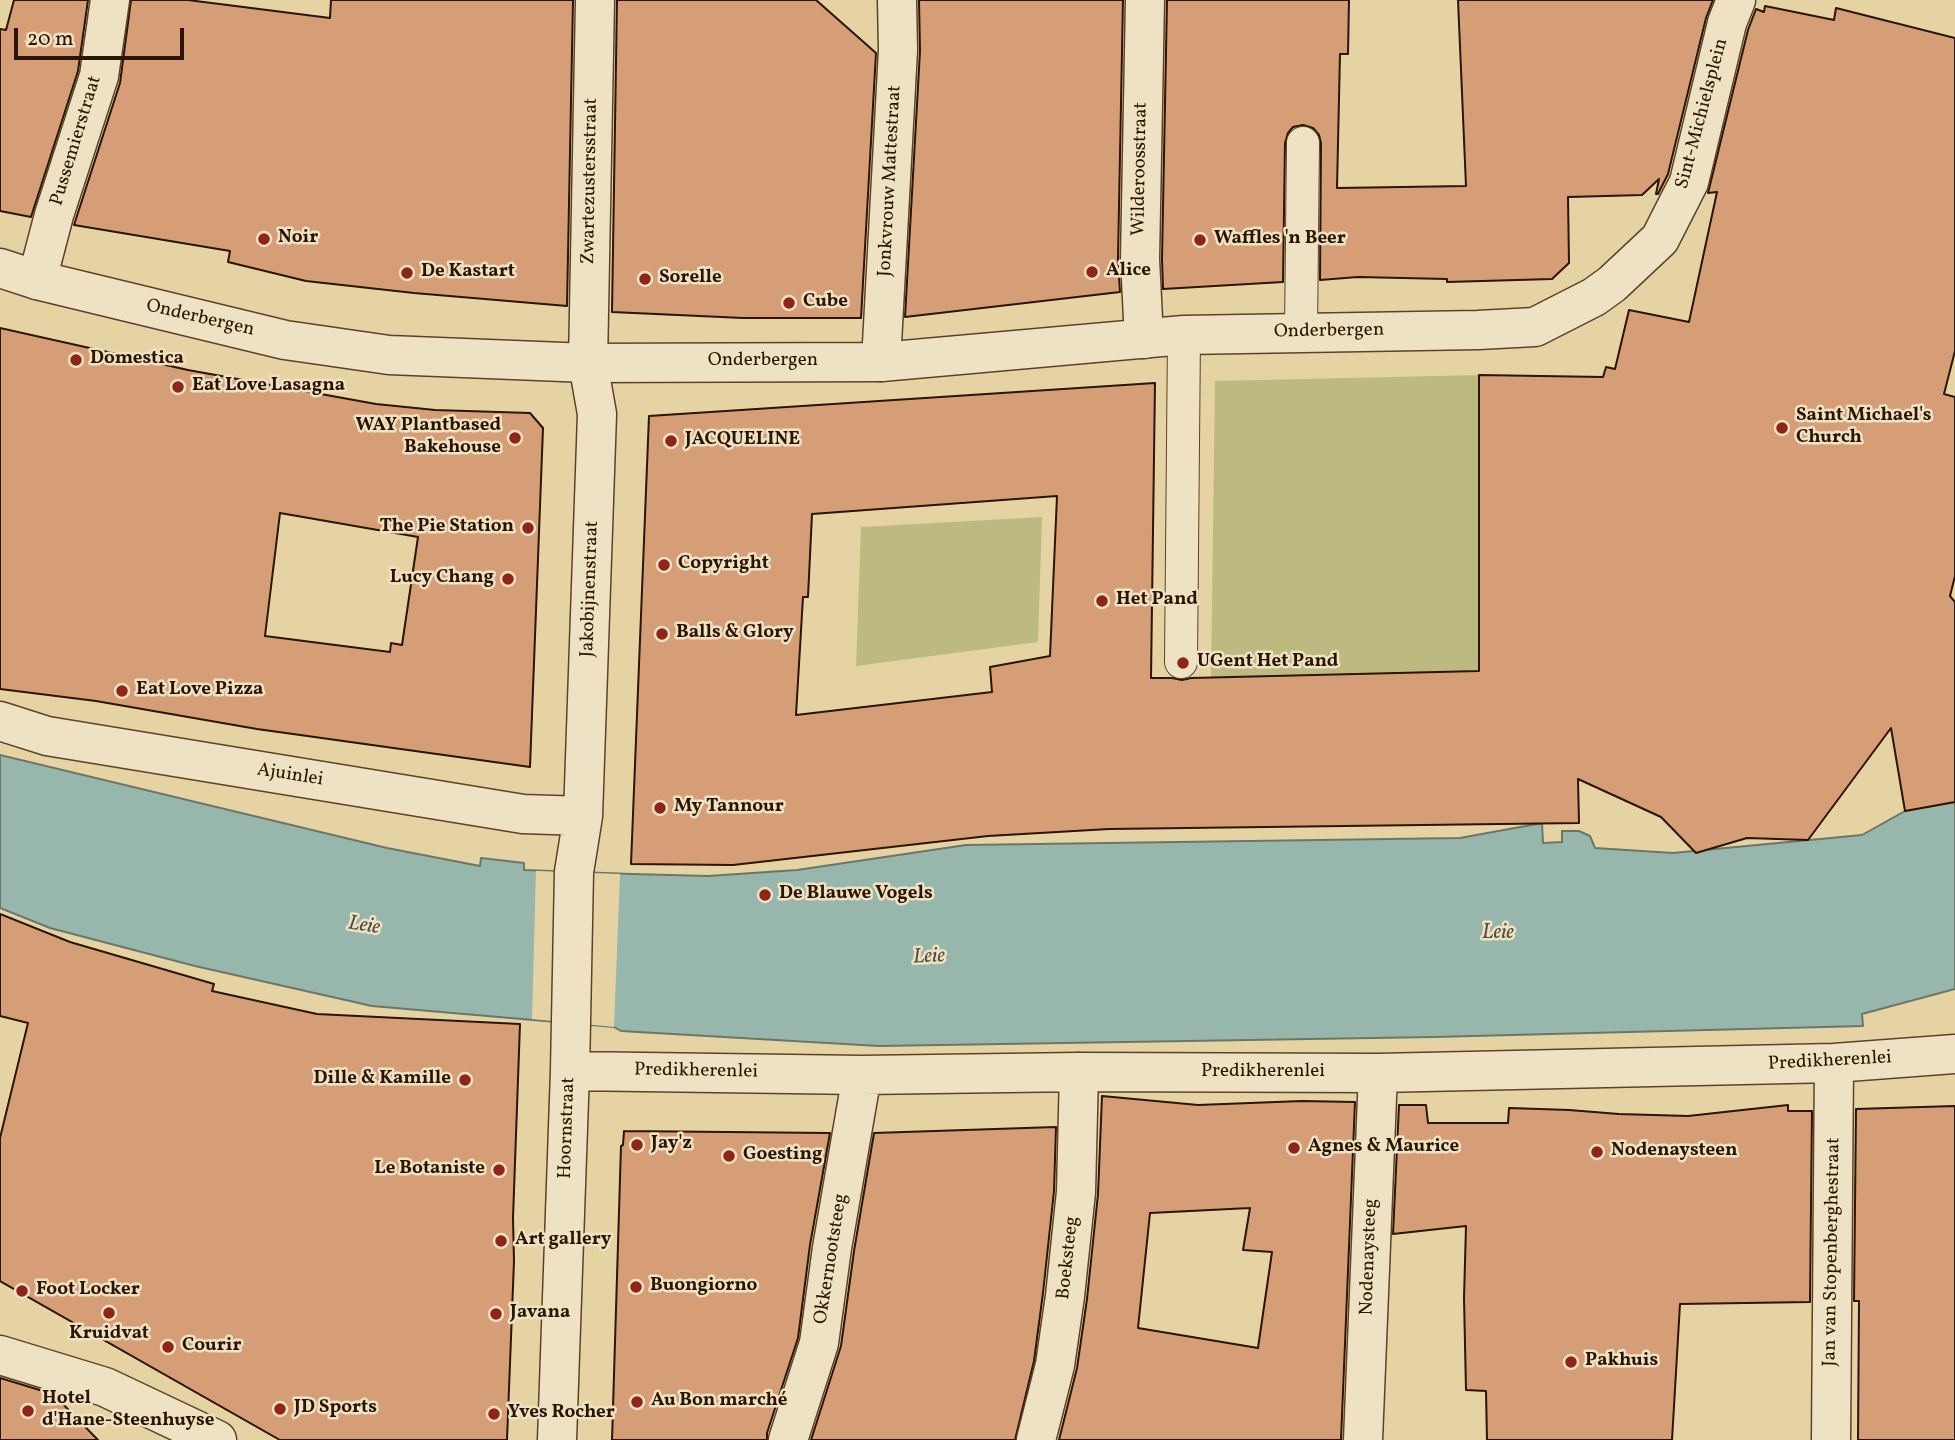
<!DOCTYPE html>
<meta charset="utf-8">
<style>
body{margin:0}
#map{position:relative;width:1955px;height:1440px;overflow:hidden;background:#e6d3a4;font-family:Vollkorn,serif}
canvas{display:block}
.scale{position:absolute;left:14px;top:28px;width:170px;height:32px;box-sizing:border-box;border:4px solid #2c1500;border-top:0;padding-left:9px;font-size:21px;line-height:24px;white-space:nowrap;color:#2c1500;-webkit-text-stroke:5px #efe2c4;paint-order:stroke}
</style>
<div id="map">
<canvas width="1955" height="1440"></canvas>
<div class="scale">20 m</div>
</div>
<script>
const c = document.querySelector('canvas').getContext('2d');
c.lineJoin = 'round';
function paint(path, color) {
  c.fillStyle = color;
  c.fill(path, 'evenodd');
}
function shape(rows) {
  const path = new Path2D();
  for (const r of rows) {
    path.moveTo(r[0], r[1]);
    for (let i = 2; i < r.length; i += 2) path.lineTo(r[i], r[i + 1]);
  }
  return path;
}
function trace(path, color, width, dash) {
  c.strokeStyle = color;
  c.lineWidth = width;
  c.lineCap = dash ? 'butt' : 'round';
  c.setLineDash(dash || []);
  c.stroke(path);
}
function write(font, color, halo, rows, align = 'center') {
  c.font = font + ' Vollkorn,serif';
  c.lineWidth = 5;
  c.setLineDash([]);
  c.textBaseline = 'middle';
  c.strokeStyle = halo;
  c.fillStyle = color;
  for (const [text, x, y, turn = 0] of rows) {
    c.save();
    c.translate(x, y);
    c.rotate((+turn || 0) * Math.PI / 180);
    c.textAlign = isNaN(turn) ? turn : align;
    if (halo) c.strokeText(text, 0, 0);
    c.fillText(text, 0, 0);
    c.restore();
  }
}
paint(shape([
 [1479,375,1479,671,1211,677,1215,381],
 [1042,517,1038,642,856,666,861,527]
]), '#bcba81');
const water = shape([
 [0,755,387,848,480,866,481,858,524,863,524,870,632,874,708,876,797,870,966,845,1460,838,1542,823,1543,843,1562,842,1562,831,1579,831,1590,836,1595,848,1673,853,1862,835,1905,811,1955,802,1955,989,1862,1014,1863,1026,1434,1037,879,1046,621,1031,614,1027,372,1006,195,966,50,928,0,908,0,755]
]);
paint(water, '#97b7ad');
trace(water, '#6c7668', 2);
paint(shape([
 [536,871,620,874,614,1027,532,1019]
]), '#e6d3a4');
const building = shape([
 [14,0,88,0,78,71,31,217,0,211,0,29,6,30,14,0],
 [131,0,188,0,330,18,331,0,573,0,567,306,414,293,306,281,228,262,230,251,74,225,120,83,131,0],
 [617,0,816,0,876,53,861,318,743,318,612,312,617,0],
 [919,0,1123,0,1118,259,1120,292,905,317,920,51,919,0],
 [1167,0,1349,0,1348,54,1340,54,1337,188,1466,186,1458,0,1713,0,1706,18,1668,174,1658,194,1656,194,1659,179,1642,195,1568,197,1569,263,1552,279,1447,282,1447,279,1358,277,1320,280,1321,143,1319,135,1313,128,1303,125,1293,127,1288,133,1285,143,1283,282,1163,289,1162,259,1167,0],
 [1765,6,1834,20,1836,8,1955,38,1955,351,1944,394,1955,397,1955,576,1950,596,1955,602,1955,802,1905,811,1891,728,1808,840,1747,838,1696,853,1661,817,1578,779,1579,823,1109,829,988,836,733,865,631,864,649,416,1155,383,1151,678,1172,678,1182,680,1191,678,1479,671,1479,375,1603,377,1606,367,1615,369,1629,310,1689,322,1717,192,1708,193,1748,30,1756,9,1764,12,1765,6],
 [1057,496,1050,656,990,667,992,692,796,715,803,597,808,597,812,514,1057,496],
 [0,328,188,370,376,404,435,410,530,413,543,428,530,767,257,729,96,701,0,689,0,328],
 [280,513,418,537,402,645,391,643,390,652,265,636,280,513],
 [0,914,70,942,214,984,212,991,317,1014,520,1024,513,1218,514,1261,507,1440,280,1440,0,1281,0,1138,28,1023,0,1016,0,914],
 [1102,1096,1198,1105,1302,1101,1355,1102,1341,1440,1059,1440,1077,1368,1087,1299,1098,1194,1102,1096],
 [1250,1208,1243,1250,1272,1252,1258,1348,1138,1328,1150,1213,1250,1208],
 [1399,1105,1426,1105,1428,1123,1508,1123,1509,1108,1569,1110,1619,1114,1688,1116,1788,1105,1788,1111,1812,1111,1810,1302,1680,1304,1672,1440,1487,1440,1486,1391,1466,1390,1464,1298,1466,1226,1393,1234,1399,1105],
 [1955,1106,1955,1440,1858,1440,1859,1301,1854,1301,1856,1109,1955,1106],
 [1056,1127,1054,1191,1043,1293,1034,1361,1015,1440,811,1440,841,1346,854,1251,874,1133,1056,1127],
 [624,1131,830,1133,810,1245,798,1338,767,1433,767,1440,612,1440,621,1146,623,1145,624,1131],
 [0,1378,53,1394,98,1440,0,1440,0,1378]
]);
paint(building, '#d59e76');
trace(building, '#2c1500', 2);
const service = shape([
 [1301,332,1303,143],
 [1181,662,1184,335]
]);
const minor = shape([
 [37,280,54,215,99,76,110,0],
 [1144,339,1140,259,1145,0],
 [881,362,898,50,897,0],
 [0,721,47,736,523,814,583,816],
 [570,1071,862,1075,1079,1072,1378,1073,1834,1063,1955,1054],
 [0,1355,105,1387,217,1440],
 [557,1440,570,1071,574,872,583,816,597,414,588,363,595,0],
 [788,1440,819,1343,832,1248,862,1075],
 [1036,1440,1055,1365,1065,1296,1076,1192,1079,1072],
 [1363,1440,1378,1073],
 [1831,1440,1834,1063]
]);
const tertiary = shape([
 [0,268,37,280,285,340,389,355,588,363,881,362,1184,335,1478,330,1535,327,1594,297,1612,284,1660,239,1689,182,1727,23,1736,0]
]);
trace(service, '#5a4429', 34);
trace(minor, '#5a4429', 41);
trace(tertiary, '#5a4429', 41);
trace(service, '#efe2c4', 32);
trace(minor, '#efe2c4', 38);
trace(tertiary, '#efe2c4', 38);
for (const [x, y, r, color] of [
 [264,239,7,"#8f2418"],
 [1200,240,7,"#8f2418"],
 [1092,272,7,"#8f2418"],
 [407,273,7,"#8f2418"],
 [645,279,7,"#8f2418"],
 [789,303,7,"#8f2418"],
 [76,360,7,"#8f2418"],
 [178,387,7,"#8f2418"],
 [1782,428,7,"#8f2418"],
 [515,438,7,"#8f2418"],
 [671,441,7,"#8f2418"],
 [528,528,7,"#8f2418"],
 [664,565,7,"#8f2418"],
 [508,579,7,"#8f2418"],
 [1102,601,7,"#8f2418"],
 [662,634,7,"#8f2418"],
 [1183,663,7,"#8f2418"],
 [122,691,7,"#8f2418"],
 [660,808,7,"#8f2418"],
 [765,895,7,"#8f2418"],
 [465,1080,7,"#8f2418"],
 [637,1145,7,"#8f2418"],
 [1294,1148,7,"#8f2418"],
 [1597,1152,7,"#8f2418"],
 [729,1156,7,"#8f2418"],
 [499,1170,7,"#8f2418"],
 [501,1241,7,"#8f2418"],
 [636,1287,7,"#8f2418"],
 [22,1291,7,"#8f2418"],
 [109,1313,7,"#8f2418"],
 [496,1314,7,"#8f2418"],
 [168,1347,7,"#8f2418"],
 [1571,1362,7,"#8f2418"],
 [637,1402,7,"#8f2418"],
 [280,1409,7,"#8f2418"],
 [28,1411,7,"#8f2418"],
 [494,1414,7,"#8f2418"]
]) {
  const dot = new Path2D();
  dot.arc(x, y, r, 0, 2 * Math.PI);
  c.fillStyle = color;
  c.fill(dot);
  trace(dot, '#efe2c4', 2.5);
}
write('19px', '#2c1500', '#efe2c4', [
 ["Sint-Michielsplein",1703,114,-75],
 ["Pussemierstraat",77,141,-73],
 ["Wilderoosstraat",1141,169,-89],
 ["Zwartezustersstraat",591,181,-89],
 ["Jonkvrouw Mattestraat",891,181,-87],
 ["Onderbergen",200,319,13],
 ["Onderbergen",1329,332,-1],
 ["Onderbergen",763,362],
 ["Jakobijnenstraat",591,589,-88],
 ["Ajuinlei",290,776,9],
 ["Predikherenlei",1830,1062,-3],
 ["Predikherenlei",696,1072,1],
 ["Predikherenlei",1263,1073],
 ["Hoornstraat",568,1128,-88],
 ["Jan van Stopenberghestraat",1833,1252,-89],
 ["Nodenaysteeg",1370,1257,-88],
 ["Boeksteeg",1069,1258,-84],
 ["Okkernootsteeg",832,1259,-81]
]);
write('bold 19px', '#2c1500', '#efe2c4', [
 ["Noir",278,239],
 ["Waffles 'n Beer",1214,240],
 ["Alice",1106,272],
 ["De Kastart",421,273],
 ["Sorelle",659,279],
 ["Cube",803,303],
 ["Domestica",90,360],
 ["Eat Love Lasagna",192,387],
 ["Saint Michael's",1796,417],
 ["Church",1796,439],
 ["WAY Plantbased",501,427,"right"],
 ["Bakehouse",501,449,"right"],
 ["JACQUELINE",685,441],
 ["The Pie Station",514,528,"right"],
 ["Copyright",678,565],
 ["Lucy Chang",494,579,"right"],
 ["Het Pand",1116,601],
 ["Balls & Glory",676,634],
 ["UGent Het Pand",1197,663],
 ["Eat Love Pizza",136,691],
 ["My Tannour",674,808],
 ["De Blauwe Vogels",779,895],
 ["Dille & Kamille",451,1080,"right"],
 ["Jay'z",651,1145],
 ["Agnes & Maurice",1308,1148],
 ["Nodenaysteen",1611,1152],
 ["Goesting",743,1156],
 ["Le Botaniste",485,1170,"right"],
 ["Art gallery",515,1241],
 ["Buongiorno",650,1287],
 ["Foot Locker",36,1291],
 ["Javana",510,1314],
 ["Kruidvat",109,1335,"center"],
 ["Courir",182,1347],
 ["Pakhuis",1585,1362],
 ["Hotel",42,1400],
 ["d'Hane-Steenhuyse",42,1422],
 ["Au Bon marché",651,1402],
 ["JD Sports",294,1409],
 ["Yves Rocher",508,1414]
], 'left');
write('italic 21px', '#514e3d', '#efe2c4', [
 ["Leie",364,927,9],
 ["Leie",1498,934],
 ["Leie",929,958,-2]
]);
</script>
